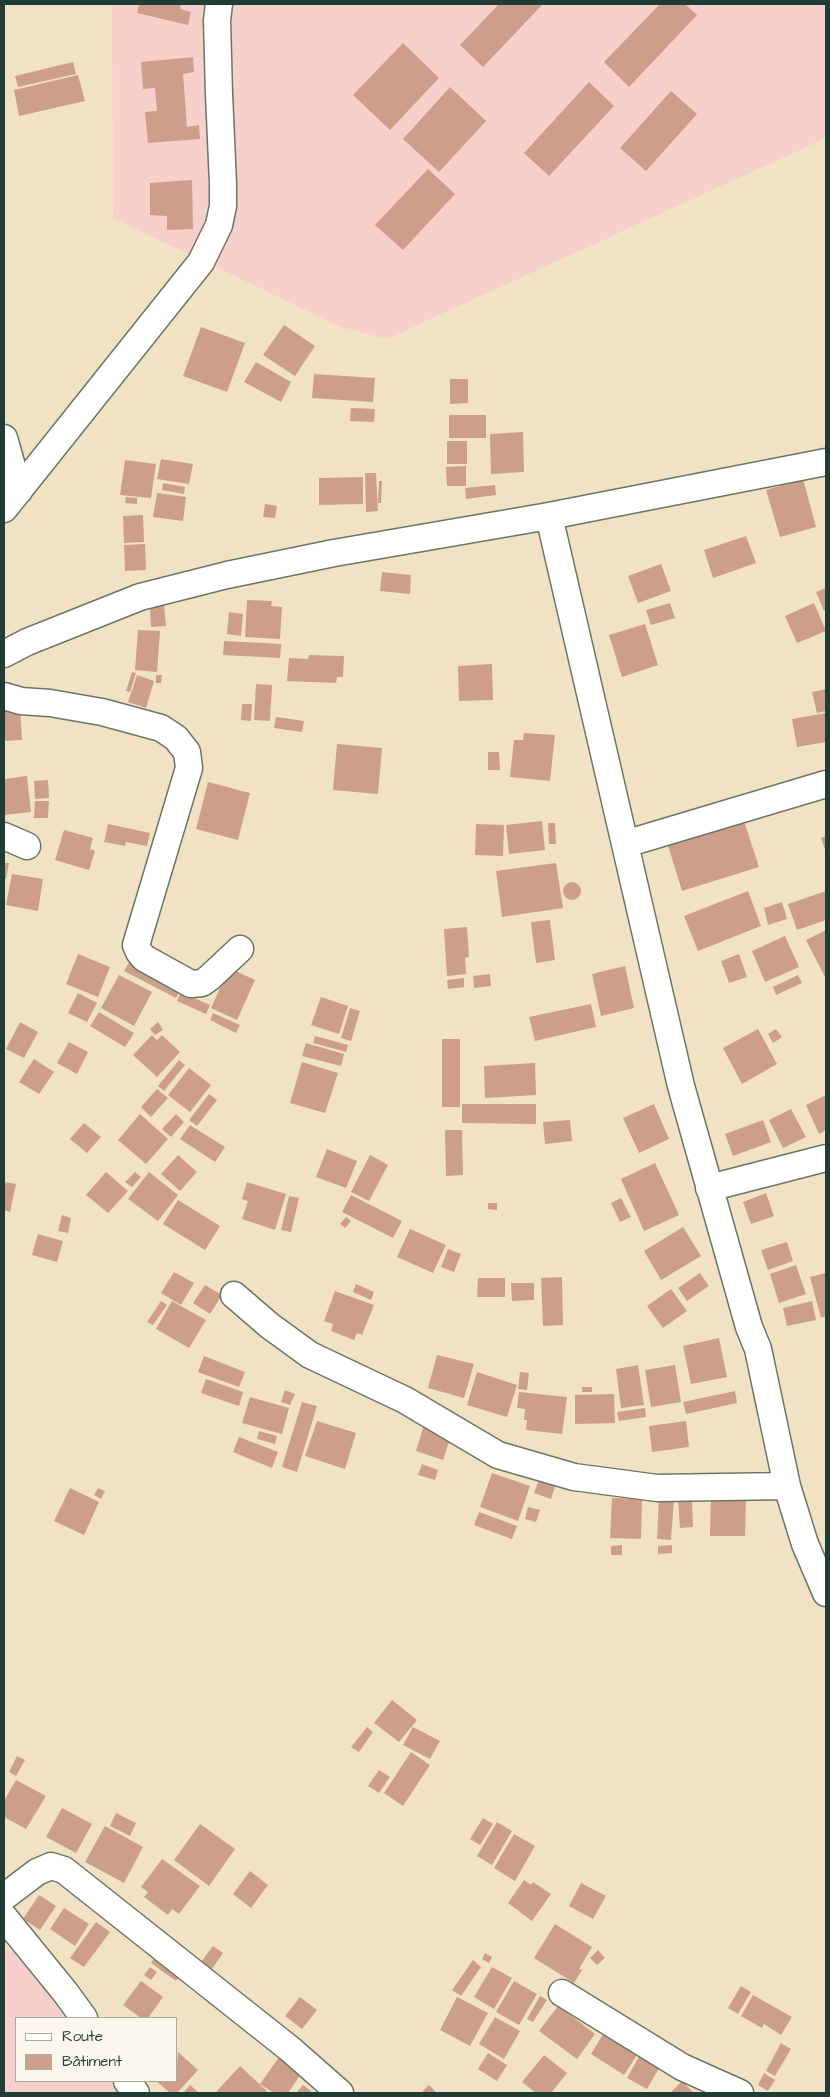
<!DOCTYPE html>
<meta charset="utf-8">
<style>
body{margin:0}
#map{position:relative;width:830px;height:2097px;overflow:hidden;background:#f2e2c4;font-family:"Architects Daughter",sans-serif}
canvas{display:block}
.frame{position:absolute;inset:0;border:5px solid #1f3d34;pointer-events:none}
.legend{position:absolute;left:15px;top:2017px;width:162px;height:65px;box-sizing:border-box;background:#fbf7ec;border:1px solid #a3ada2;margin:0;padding:6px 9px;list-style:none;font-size:15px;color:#1f3d34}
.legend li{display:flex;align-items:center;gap:10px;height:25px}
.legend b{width:25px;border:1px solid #a3ada2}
</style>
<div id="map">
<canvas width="830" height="2097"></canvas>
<div class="frame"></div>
<ul class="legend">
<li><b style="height:6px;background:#fff"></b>Route</li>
<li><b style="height:14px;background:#cd9f8b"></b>Bâtiment</li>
</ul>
</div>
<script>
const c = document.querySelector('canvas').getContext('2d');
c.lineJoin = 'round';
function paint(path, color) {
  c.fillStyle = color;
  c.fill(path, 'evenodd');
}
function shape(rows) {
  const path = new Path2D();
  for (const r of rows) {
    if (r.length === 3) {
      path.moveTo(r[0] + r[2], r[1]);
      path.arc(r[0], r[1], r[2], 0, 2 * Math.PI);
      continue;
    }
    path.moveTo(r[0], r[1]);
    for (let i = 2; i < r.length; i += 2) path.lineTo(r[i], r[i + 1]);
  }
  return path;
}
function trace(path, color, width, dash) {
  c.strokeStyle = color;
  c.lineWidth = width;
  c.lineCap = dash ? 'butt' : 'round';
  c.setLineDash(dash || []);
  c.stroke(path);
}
paint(shape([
 [112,4,826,4,826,138,387,339,341,327,113,218],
 [4,1947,20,1955,65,2018,16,2018,16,2081,110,2081,119,2093,4,2093]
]), '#f7d0cb');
paint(shape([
 [139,4,181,4,180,9,191,12,188,25,137,13],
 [499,4,543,4,483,67,460,45],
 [660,4,685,4,697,15,629,87,604,62],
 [403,43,439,78,390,130,353,95],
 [193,57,194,72,183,74,187,127,199,125,200,139,148,143,145,112,157,111,155,88,143,89,141,62],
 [73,62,76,74,18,87,15,76],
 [78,75,85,101,19,116,14,90],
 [589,82,614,106,549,176,524,153],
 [450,87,486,121,439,172,403,139],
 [671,91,697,114,646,171,620,148],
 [428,169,455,194,403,250,375,225],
 [192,180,193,229,167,230,167,216,150,215,150,183],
 [284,325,315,346,295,376,263,355],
 [201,327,245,343,227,392,183,376],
 [256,362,291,382,281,402,244,382],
 [314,374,375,378,373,402,312,398],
 [450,379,468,379,468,403,450,404],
 [351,408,375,409,374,422,350,421],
 [449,415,486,415,486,438,449,438],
 [523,432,524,472,491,474,490,434],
 [447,441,467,441,467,464,447,464],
 [161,459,193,464,189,484,157,479],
 [125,460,156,464,151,498,120,495],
 [466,466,466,486,447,486,446,467],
 [365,473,376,473,378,511,366,512],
 [363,477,363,504,319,505,319,478],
 [803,479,816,527,780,537,766,490],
 [379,481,382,481,381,503,378,503],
 [163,483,185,487,184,494,162,490],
 [495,485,496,495,466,499,465,488],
 [157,493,186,497,183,521,153,517],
 [126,497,137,498,137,504,125,503],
 [265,504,277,506,275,518,263,517],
 [143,515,144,542,124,543,123,516],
 [746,536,756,563,713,578,704,550],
 [145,544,146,570,125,571,124,545],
 [661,564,671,591,638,603,628,576],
 [382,572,411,575,410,594,380,591],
 [826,588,826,610,824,611,816,592],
 [247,600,272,601,271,606,282,607,280,639,245,637],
 [670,603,675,618,651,625,646,610],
 [814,603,826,631,797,643,785,616],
 [164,605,166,626,151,627,150,606],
 [229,612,243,614,241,636,227,634],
 [645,624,658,665,622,677,609,635],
 [138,630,160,631,157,672,135,670],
 [224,641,281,644,280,658,223,655],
 [309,655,344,656,343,677,337,677,336,683,287,681,289,658,308,659],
 [492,664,493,700,459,701,458,666],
 [132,672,136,673,130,692,126,691],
 [137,675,154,681,146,708,128,702],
 [156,675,162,675,161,683,156,683],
 [256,684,272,685,270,721,254,720],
 [826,689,826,711,817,713,812,692],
 [242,704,252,704,251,721,241,720],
 [20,707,22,740,4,741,4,708],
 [826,713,826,742,797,747,792,719],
 [276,717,304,721,302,732,274,728],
 [524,733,555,735,550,781,510,777,514,740,523,740],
 [337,744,382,748,378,794,333,790],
 [488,752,499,752,500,770,488,770],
 [27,776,31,812,4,815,4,779],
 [48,780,49,798,35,799,34,781],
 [208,782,250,793,238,840,196,829],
 [35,801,49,801,48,818,34,818],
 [742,815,759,867,682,891,666,839],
 [542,821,545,850,509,854,506,825],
 [548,823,555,823,556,844,549,844],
 [108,824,150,833,147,846,126,842,125,846,104,842],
 [476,824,504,825,503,856,475,855],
 [64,830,93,838,90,849,95,851,89,870,55,860],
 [826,836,826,853,821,838],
 [4,863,9,863,6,879,4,879],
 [556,863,563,908,502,917,496,871],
 [12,874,43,879,38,911,6,905],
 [572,891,9],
 [748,891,761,926,698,951,684,916],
 [826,891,826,920,797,930,788,904],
 [782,902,787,919,768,925,764,908],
 [550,920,555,960,536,963,531,922],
 [467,927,469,957,465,958,466,974,447,976,444,929],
 [826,930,826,976,825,977,806,940],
 [785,936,799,967,765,982,752,951],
 [78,954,110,967,98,997,66,984],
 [739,954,747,977,729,983,721,961],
 [131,959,182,987,176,998,124,971],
 [625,966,634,1008,601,1016,592,974],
 [229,968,255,980,237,1020,211,1008],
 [490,974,491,986,474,988,473,976],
 [119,975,152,992,134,1026,101,1008],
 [798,975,802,983,776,995,773,987],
 [464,978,464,987,448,989,447,980],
 [181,992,210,1005,206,1014,177,1001],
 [78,993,97,1003,87,1022,68,1013],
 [321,997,348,1006,339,1034,311,1025],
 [591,1004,596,1027,535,1041,529,1017],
 [350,1008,360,1011,351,1041,341,1038],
 [99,1012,134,1033,125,1047,90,1026],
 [213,1013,240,1025,236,1033,210,1020],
 [20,1022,38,1032,24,1058,6,1049],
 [158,1022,163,1030,155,1035,150,1029],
 [758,1029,777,1064,742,1084,723,1048],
 [776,1029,782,1037,773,1043,768,1034],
 [152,1035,157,1040,162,1035,180,1052,157,1077,133,1055],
 [315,1036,348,1045,346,1052,313,1043],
 [442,1039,460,1039,460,1107,442,1107],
 [69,1042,88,1052,77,1074,57,1063],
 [306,1043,344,1054,341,1066,302,1056],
 [34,1059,54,1072,39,1094,19,1082],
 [179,1060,185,1065,164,1091,158,1086],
 [302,1062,338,1073,325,1113,290,1103],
 [535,1063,536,1095,485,1098,484,1066],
 [189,1068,211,1085,190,1112,168,1095],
 [157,1089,168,1098,151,1117,141,1107],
 [209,1094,217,1100,197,1126,189,1120],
 [826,1095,826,1130,819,1134,806,1105],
 [462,1104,536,1104,536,1124,462,1123],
 [654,1104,669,1139,639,1153,623,1118],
 [791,1109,806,1137,783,1148,769,1120],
 [140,1114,168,1139,146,1164,118,1140],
 [176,1114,184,1122,171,1137,162,1129],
 [570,1120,572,1141,545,1144,543,1122],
 [763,1120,771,1142,733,1156,725,1134],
 [84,1123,101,1137,87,1153,70,1139],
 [190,1125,225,1147,215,1162,180,1139],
 [445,1130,462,1130,463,1175,446,1176],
 [327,1149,357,1161,346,1188,316,1177],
 [178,1155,197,1172,180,1191,161,1174],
 [370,1155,388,1165,369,1201,351,1192],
 [655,1163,679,1215,644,1231,621,1179],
 [106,1172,128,1191,108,1213,86,1195],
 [135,1172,141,1177,132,1187,125,1182],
 [149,1172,178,1195,158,1221,128,1199],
 [4,1182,16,1184,10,1212,4,1210],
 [247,1182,286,1194,275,1230,242,1219,248,1201,242,1199],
 [766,1193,774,1216,751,1224,743,1202],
 [351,1195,402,1221,393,1238,342,1212],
 [289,1196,299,1198,291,1232,281,1230],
 [621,1198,631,1217,620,1222,611,1203],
 [178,1200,220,1226,205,1250,163,1224],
 [488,1203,497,1203,497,1210,488,1209],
 [62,1215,71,1218,68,1233,58,1231],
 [346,1217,351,1221,345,1228,340,1224],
 [683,1227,701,1256,661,1280,644,1251],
 [410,1229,446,1245,433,1273,397,1257],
 [38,1234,63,1241,57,1262,32,1255],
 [787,1242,793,1261,768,1270,761,1250],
 [448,1249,461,1254,454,1272,441,1267],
 [796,1265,806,1294,779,1303,770,1274],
 [174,1272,194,1283,181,1305,161,1293],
 [700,1273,709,1286,687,1301,678,1288],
 [826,1273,826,1316,821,1318,810,1277],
 [562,1277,563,1325,543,1326,541,1278],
 [478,1278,505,1278,505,1297,477,1297],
 [511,1283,534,1283,534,1300,512,1301],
 [356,1284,374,1292,371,1300,353,1292],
 [205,1285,222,1295,210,1314,193,1303],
 [671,1289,687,1311,663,1328,647,1306],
 [335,1291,374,1305,362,1335,357,1333,354,1340,331,1331,333,1324,324,1321],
 [161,1301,167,1305,153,1325,147,1322],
 [172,1301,206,1320,189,1348,156,1329],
 [812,1301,816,1320,787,1326,783,1308],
 [719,1338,727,1377,691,1384,683,1346],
 [437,1355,474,1364,464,1398,428,1388],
 [204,1356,245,1372,239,1387,198,1372],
 [638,1365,644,1405,621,1408,616,1369],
 [675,1365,681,1402,651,1407,645,1370],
 [477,1372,517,1385,507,1417,467,1405],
 [520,1372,529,1373,527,1390,518,1389],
 [206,1379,243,1392,239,1406,201,1393],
 [582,1387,592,1387,592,1392,582,1392],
 [285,1390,295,1394,290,1405,281,1402],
 [735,1391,737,1403,686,1414,683,1402],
 [519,1392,567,1397,562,1434,526,1430,527,1420,524,1420,525,1409,517,1408],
 [614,1394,615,1423,575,1424,575,1395],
 [250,1397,289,1408,282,1434,242,1423],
 [302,1402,317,1406,297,1472,282,1467],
 [645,1408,646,1417,619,1421,617,1412],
 [317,1421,356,1433,345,1469,305,1456],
 [686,1421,689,1447,652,1452,649,1426],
 [424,1425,452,1433,443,1460,416,1451],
 [259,1431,277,1436,275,1444,257,1439],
 [239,1437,278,1452,272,1468,233,1452],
 [422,1464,438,1470,435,1480,418,1475],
 [492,1473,530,1486,518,1521,480,1507],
 [540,1477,556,1483,551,1499,534,1493],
 [70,1488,99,1502,84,1535,54,1521],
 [98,1488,105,1491,101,1499,94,1495],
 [711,1495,746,1496,745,1536,710,1536],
 [659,1497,674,1498,671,1540,657,1539],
 [612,1498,642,1499,641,1539,610,1538],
 [692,1498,693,1527,680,1528,678,1499],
 [528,1507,540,1510,536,1522,525,1519],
 [479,1512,517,1526,512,1539,474,1525],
 [622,1545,622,1555,611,1555,611,1546],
 [672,1545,672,1553,658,1554,658,1546],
 [392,1700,417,1720,399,1742,374,1723],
 [367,1727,373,1732,359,1752,351,1747],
 [413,1727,440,1741,430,1759,403,1745],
 [411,1752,430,1765,403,1806,384,1793],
 [17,1756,25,1760,16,1776,9,1772],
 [379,1770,390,1777,379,1793,368,1786],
 [16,1780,46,1796,26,1829,4,1817,4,1801],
 [62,1808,92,1824,76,1853,46,1837],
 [116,1813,136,1823,130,1836,110,1826],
 [483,1818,493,1824,480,1845,470,1839],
 [497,1822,512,1831,492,1865,477,1856],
 [200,1824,235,1849,209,1886,174,1860],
 [105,1826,143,1847,124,1883,85,1862],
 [514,1834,535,1846,515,1881,494,1868],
 [162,1859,200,1886,179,1914,172,1909,168,1915,144,1897,148,1892,141,1887],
 [250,1871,268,1885,251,1908,233,1894],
 [524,1880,531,1885,533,1882,551,1894,532,1921,508,1903],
 [581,1883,606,1896,593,1919,569,1906],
 [39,1895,56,1906,40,1930,23,1919],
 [64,1908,89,1924,75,1946,50,1929],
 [96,1922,110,1932,84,1967,70,1958],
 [555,1924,592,1947,579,1969,582,1970,574,1983,534,1958],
 [213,1946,223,1953,212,1969,201,1962],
 [598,1950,605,1958,597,1965,590,1958],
 [485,1953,492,1957,489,1963,482,1959],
 [158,1954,182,1972,176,1981,151,1963],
 [473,1960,481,1967,461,1996,452,1990],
 [150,1967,157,1972,151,1980,144,1975],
 [492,1967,512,1978,494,2009,474,1997],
 [141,1981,163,1997,148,2018,141,2018,123,2005],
 [514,1981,537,1994,519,2025,496,2012],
 [741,1986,751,1992,738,2014,728,2008],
 [753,1995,792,2017,781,2035,764,2024,762,2028,741,2016],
 [540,1996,547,2000,533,2022,527,2019],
 [300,1997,317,2010,302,2029,285,2016],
 [457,1997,488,2013,470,2046,440,2030],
 [558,2006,595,2034,577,2059,539,2031],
 [495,2017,520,2031,504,2059,479,2044],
 [605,2031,639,2052,624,2075,591,2054],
 [781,2043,791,2049,775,2076,766,2071],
 [178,2052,198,2070,177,2093,170,2093,156,2081,176,2081],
 [282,2053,305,2068,288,2093,274,2093,260,2084],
 [488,2053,507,2065,497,2081,478,2069],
 [641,2053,661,2065,647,2089,627,2078],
 [544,2055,567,2073,551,2093,536,2093,522,2082],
 [240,2066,267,2091,264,2093,216,2092],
 [764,2073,775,2080,768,2091,758,2085],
 [682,2081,694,2093,670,2093],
 [190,2085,199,2093,183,2093],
 [303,2085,311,2091,310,2093,296,2093],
 [429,2085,437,2093,421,2093]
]), '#cd9f8b');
const minor = shape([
 [4,438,19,491],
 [4,509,201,262,219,225,223,206,223,184,219,94,217,20,219,4],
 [549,516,681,1086,749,1327,758,1349,787,1486,805,1544,826,1593],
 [4,654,27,642,140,597,227,575,334,553,549,516,826,462],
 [4,696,21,701,50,703,102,712,161,728,176,738,187,752,189,768,136,945,139,952,144,958,191,984,202,983,209,978,240,949],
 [4,836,27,846],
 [625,844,826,784],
 [709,1188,826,1158],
 [234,1295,270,1326,310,1355,405,1400,498,1455,574,1477,657,1488,787,1486],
 [4,1897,37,1872,51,1866,64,1870,290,2049,340,2093],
 [4,1917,65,1992,84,2018],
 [562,1993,682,2067,740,2093],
 [127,2081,136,2093]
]);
trace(minor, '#697766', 29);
trace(minor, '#fff', 26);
</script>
